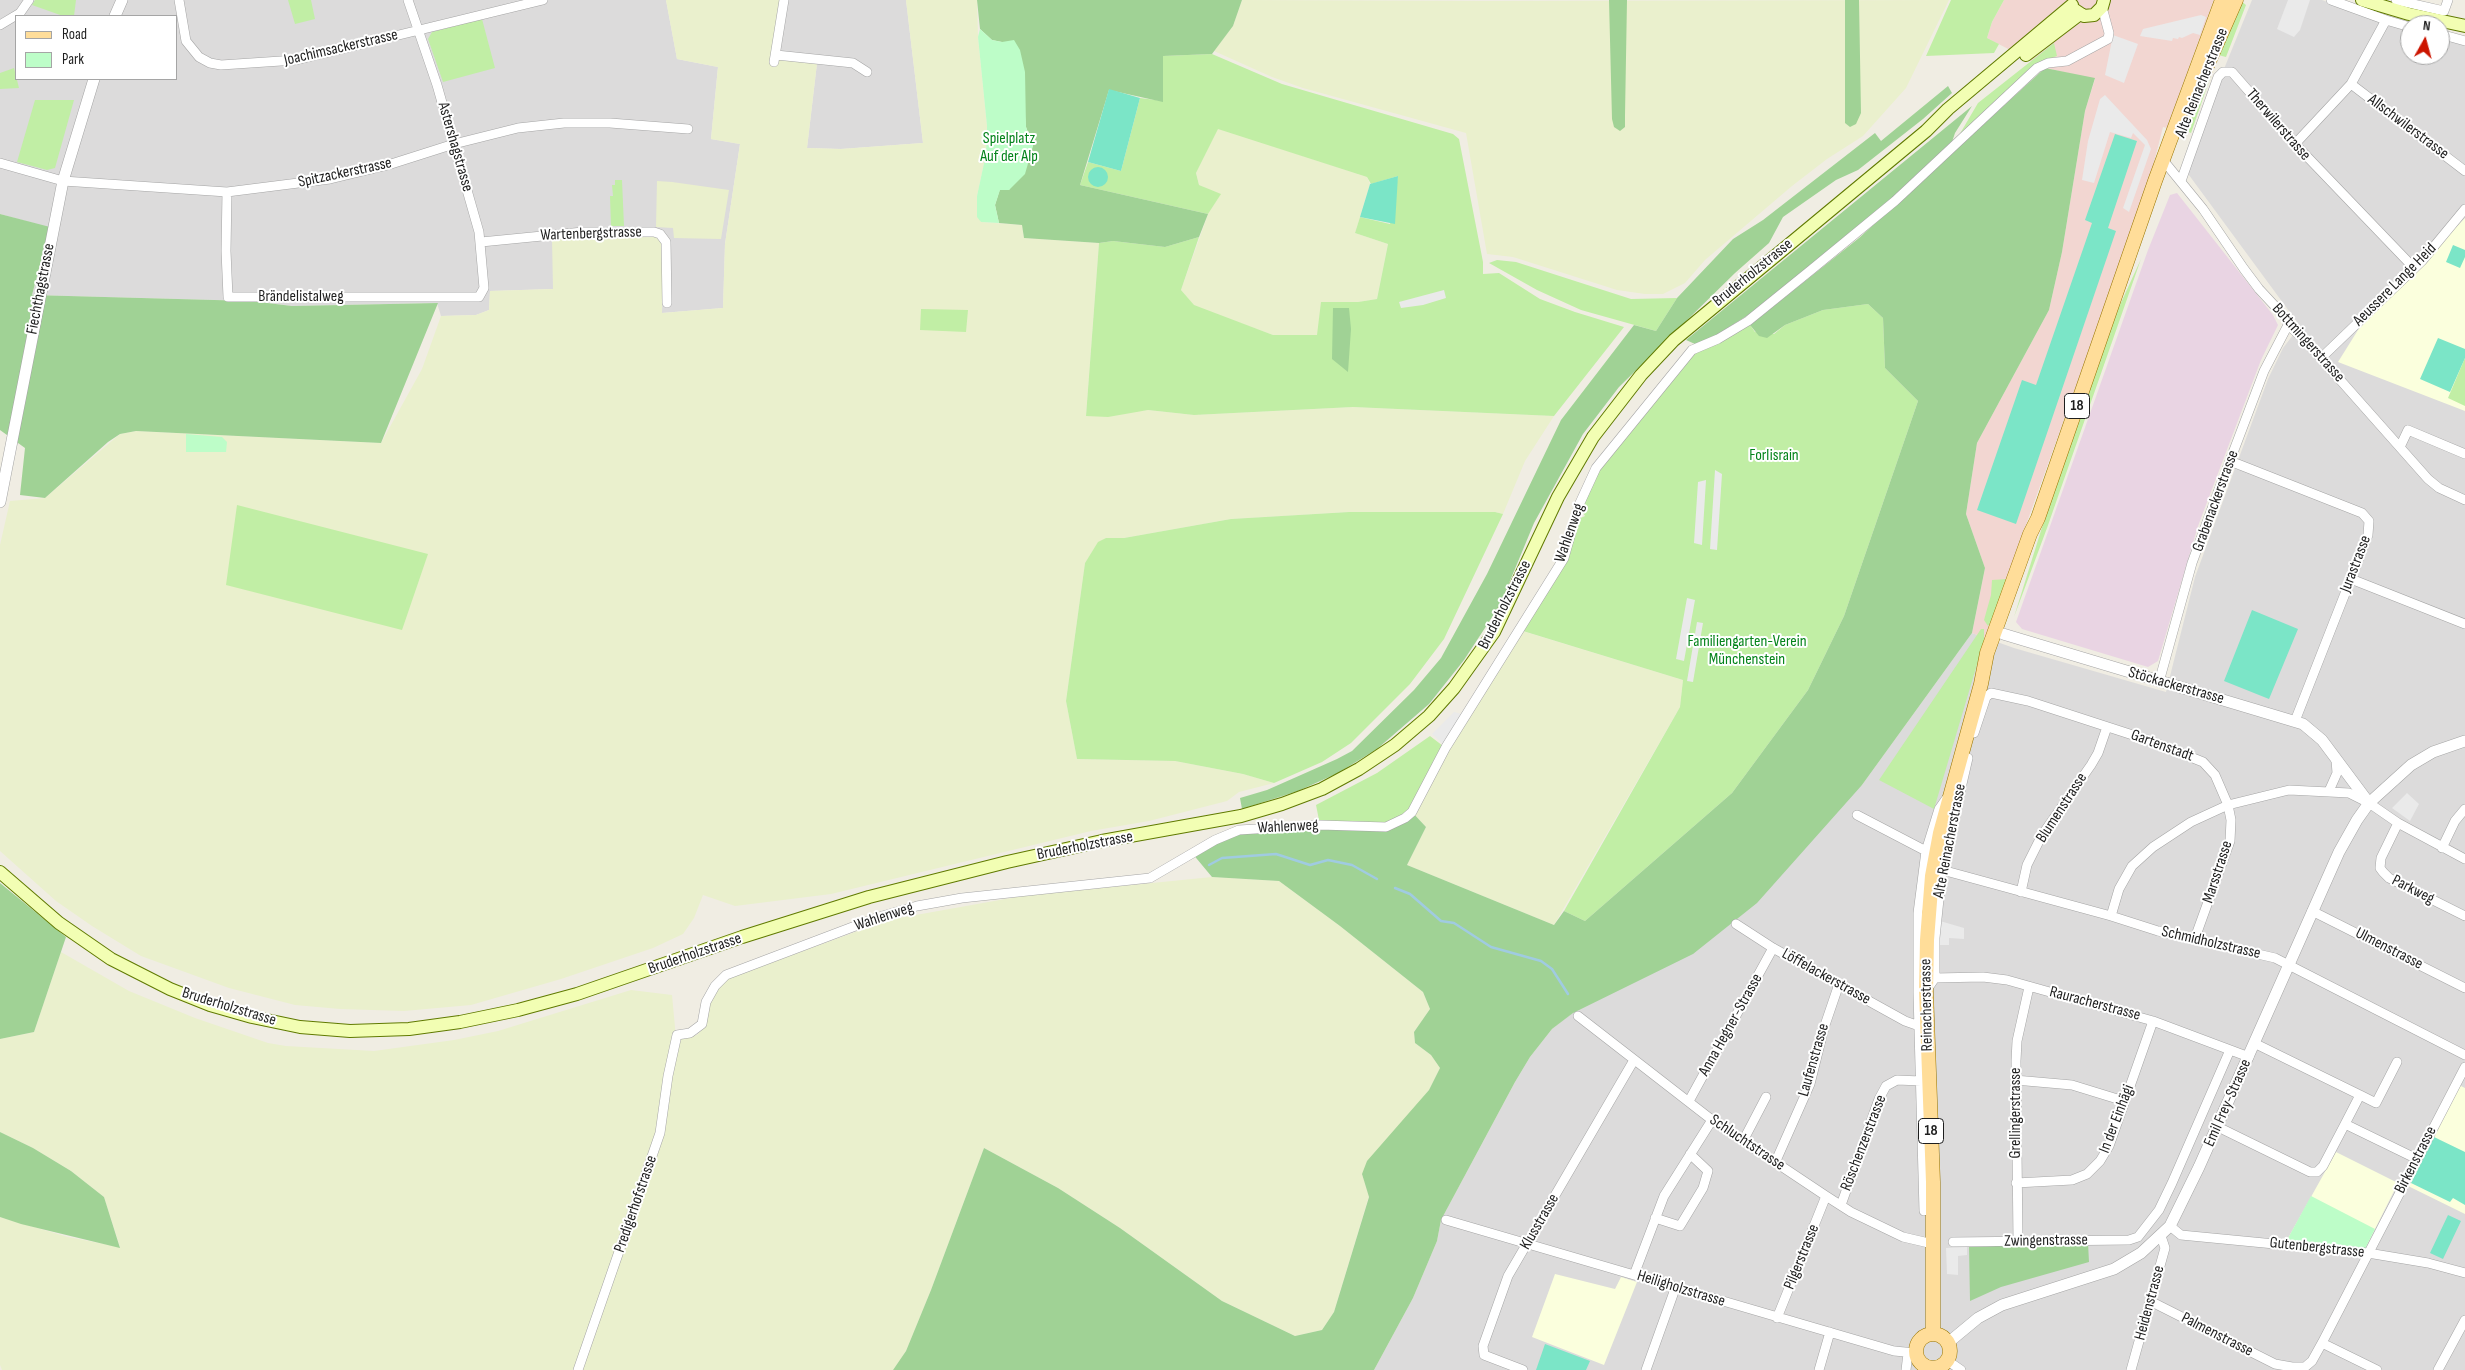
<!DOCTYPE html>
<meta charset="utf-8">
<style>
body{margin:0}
#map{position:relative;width:2465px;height:1370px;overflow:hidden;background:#f0ede3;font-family:"Sofia Sans Condensed",sans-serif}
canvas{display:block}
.legend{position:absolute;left:15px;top:15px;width:162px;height:65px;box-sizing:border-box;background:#fff;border:1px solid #a5a5a5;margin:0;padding:6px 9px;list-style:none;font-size:15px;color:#1e1e1e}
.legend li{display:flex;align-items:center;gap:10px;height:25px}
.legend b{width:25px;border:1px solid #a5a5a5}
.north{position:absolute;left:2400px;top:15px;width:50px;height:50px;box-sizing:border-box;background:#fff;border:1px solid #a5a5a5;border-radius:50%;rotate:7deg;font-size:14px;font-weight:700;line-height:20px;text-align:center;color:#1e1e1e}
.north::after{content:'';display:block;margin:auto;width:18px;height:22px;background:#cc1500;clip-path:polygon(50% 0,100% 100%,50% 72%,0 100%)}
</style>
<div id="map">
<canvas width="2465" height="1370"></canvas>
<ul class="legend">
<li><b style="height:6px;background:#fd9"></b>Road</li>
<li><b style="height:14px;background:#bdfdc8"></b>Park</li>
</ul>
<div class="north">N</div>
</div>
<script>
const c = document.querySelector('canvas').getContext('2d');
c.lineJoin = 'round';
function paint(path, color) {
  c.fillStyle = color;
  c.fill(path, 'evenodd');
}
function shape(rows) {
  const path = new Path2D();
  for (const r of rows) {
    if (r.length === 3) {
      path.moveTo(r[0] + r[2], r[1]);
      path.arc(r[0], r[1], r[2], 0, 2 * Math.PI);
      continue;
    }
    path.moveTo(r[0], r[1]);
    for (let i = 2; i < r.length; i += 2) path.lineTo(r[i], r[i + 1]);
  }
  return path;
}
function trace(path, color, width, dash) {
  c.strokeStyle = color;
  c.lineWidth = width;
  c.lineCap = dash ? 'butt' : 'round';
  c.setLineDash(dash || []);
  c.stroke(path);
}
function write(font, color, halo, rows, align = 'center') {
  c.font = font + ' "Sofia Sans Condensed",sans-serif';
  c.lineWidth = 4;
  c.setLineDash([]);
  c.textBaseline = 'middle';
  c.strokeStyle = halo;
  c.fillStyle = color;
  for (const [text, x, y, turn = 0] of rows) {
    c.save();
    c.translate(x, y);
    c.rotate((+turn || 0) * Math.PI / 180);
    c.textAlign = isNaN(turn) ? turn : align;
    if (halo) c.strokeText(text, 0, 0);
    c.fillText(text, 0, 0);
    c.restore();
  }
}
paint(shape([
 [0,0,666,0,677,59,718,67,711,139,740,144,725,244,723,308,662,313,663,249,553,289,490,291,489,310,476,315,441,316,437,303,292,306,251,301,32,295,50,228,0,214],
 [16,16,176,16,176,79,16,79],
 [784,0,906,0,923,143,841,149,807,148,817,63,776,55],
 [2252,0,2322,0,2371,19,2410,29,2410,55,2440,55,2440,38,2465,46,2465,1370,1374,1370,1413,1298,1437,1241,1441,1220,1515,1082,1530,1057,1552,1029,1862,785,1972,633,2014,648,2166,692,2195,577,2268,379,2283,348,2300,326,2186,171,2213,96]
]), '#dcdbdb');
paint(shape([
 [2004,0,2214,0,2167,128,2163,127,2153,166,2153,174,1985,638,1972,633,1985,568,1966,514,1977,443,2049,310,2062,252,2085,111,2095,79,2045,68,1987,38,1992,22]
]), '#f2d6d1');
paint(shape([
 [2177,193,2273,315,2278,325,2261,360,2198,526,2158,661,2148,667,2022,629,2016,622,2148,250,2170,195]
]), '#e9d4e3');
paint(shape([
 [2465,218,2465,411,2338,362,2358,330],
 [2459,1085,2465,1088,2465,1214,2406,1185],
 [2336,1152,2398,1183,2365,1249,2287,1240],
 [1555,1274,1615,1289,1621,1277,1637,1282,1604,1365,1532,1337]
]), '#fbffdd');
paint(shape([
 [666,0,782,0,778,59,817,63,807,148,841,149,923,143,906,0,977,0,978,37,987,126,986,154,977,196,981,222,1022,225,1024,238,1099,243,1086,416,1148,410,1194,415,1353,407,1554,416,1525,461,1503,514,1495,512,1349,512,1231,519,1124,538,1106,538,1097,545,1085,563,1066,701,1077,759,1175,761,1243,774,1274,783,1239,792,1227,801,1149,821,1091,831,831,894,735,906,703,895,694,918,683,934,653,948,561,979,471,1005,404,1011,340,1009,295,1005,229,988,141,956,92,926,56,901,0,851,0,545,10,501,45,498,120,434,136,431,381,443,422,369,441,316,476,315,489,310,490,291,553,289,552,239,654,237,659,238,663,249,662,313,723,308,725,244,740,144,711,139,718,67,677,59],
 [1242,0,1485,1,1949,0,1906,88,1863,136,1827,159,1792,186,1705,260,1685,283,1663,294,1645,294,1617,290,1513,257,1487,254,1466,133,1303,88,1272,77,1214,51,1233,26],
 [1218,128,1367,177,1370,184,1355,233,1388,244,1377,299,1358,302,1317,335,1273,335,1194,306,1181,290,1208,214,1220,195,1199,185,1196,173],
 [657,181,672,182,729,190,721,239,674,238,673,228,656,227],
 [1519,630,1683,680,1680,707,1554,925,1407,865,1426,827,1412,812],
 [1212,877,1279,881,1340,926,1423,992,1430,1009,1414,1032,1415,1043,1431,1055,1440,1068,1429,1090,1362,1174,1369,1196,1334,1312,1322,1330,1295,1336,1222,1301,1120,1228,1058,1188,984,1148,931,1290,906,1351,893,1370,2,1370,0,1365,0,1217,68,1237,120,1247,104,1197,71,1171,33,1148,0,1132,0,1039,34,1032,61,952,129,991,195,1018,268,1043,286,1046,374,1051,454,1040,498,1031,631,990,672,995,676,1038,697,1035,704,1027,708,1005,724,980,888,920,1022,896]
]), '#eaf0cd');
paint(shape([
 [35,0,76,0,74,16,63,16,32,5],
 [288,0,311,0,315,19,295,24],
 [1951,0,2004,0,1992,22,1987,38,1999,44,1994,53,1926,56],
 [2240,0,2246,5,2226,57,2218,55,2191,133,2187,131,2211,65],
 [482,19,495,68,443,82,428,39,432,32],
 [2054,43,2057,56,2035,64,1958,137,1978,103],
 [1212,54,1282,84,1453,134,1459,139,1483,262,1483,274,1499,273,1540,299,1575,312,1624,327,1554,416,1353,407,1194,415,1148,410,1108,417,1086,416,1099,243,1113,241,1165,247,1199,237,1181,290,1194,305,1273,335,1317,335,1321,302,1358,302,1377,299,1388,244,1355,233,1360,217,1390,224,1398,176,1371,184,1367,177,1218,129,1196,173,1199,185,1221,194,1208,214,1080,185,1088,162,1121,171,1140,98,1163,101,1163,56],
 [14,68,19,88,0,89,0,73],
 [35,100,74,100,55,168,47,170,17,162],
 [615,180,622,180,624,226,611,226,610,196,613,196,612,185,615,185],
 [2141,259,2047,528,2014,617,2049,505,2114,318],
 [1497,260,1516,262,1631,299,1677,298,1656,331,1581,310,1537,290,1489,263],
 [1868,304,1883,318,1885,368,1918,401,1844,616,1808,690,1732,793,1585,921,1564,911,1680,707,1683,680,1523,631,1564,558,1574,521,1585,516,1580,508,1597,473,1692,357,1700,349,1750,325,1755,332,1774,334,1785,325,1823,310],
 [921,309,968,310,966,332,920,330],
 [2465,358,2465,406,2448,398],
 [237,505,428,554,402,630,226,585],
 [1349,512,1495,512,1503,514,1444,639,1410,684,1351,743,1322,762,1274,783,1243,774,1175,761,1077,759,1066,701,1085,563,1098,542,1106,538,1124,538,1231,519],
 [2007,579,1994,618,1988,626,1984,620,1991,595,1992,580],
 [1981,629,1984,629,1984,641,1934,809,1879,780],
 [1430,736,1443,746,1412,812,1386,827,1320,825,1316,805,1377,773]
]), '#c1eea5');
paint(shape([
 [977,0,1242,0,1233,26,1212,54,1163,56,1163,102,1109,90,1080,185,1208,214,1199,237,1165,247,1113,241,1099,243,1024,238,1022,225,999,223,995,205,1000,189,1009,190,1033,146,1026,127,1024,106,1002,42,992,40,980,29],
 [1609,0,1627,0,1625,115,1625,127,1620,131,1614,127,1612,119],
 [1845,0,1859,0,1861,113,1856,124,1850,127,1845,123],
 [2045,68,2095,78,2085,111,2062,252,2049,310,1977,443,1966,514,1985,568,1972,633,1862,785,1757,903,1693,954,1573,1013,1552,1029,1530,1057,1515,1082,1441,1220,1437,1241,1413,1298,1374,1370,893,1370,906,1351,931,1290,984,1148,1058,1188,1120,1228,1222,1301,1295,1336,1322,1330,1334,1312,1369,1197,1362,1174,1367,1161,1429,1090,1440,1068,1431,1055,1415,1043,1414,1032,1430,1009,1423,992,1340,926,1279,881,1212,877,1192,853,1239,830,1386,827,1412,812,1426,827,1407,865,1554,925,1564,911,1585,921,1732,793,1808,690,1844,616,1918,401,1885,368,1883,318,1868,304,1823,310,1785,325,1767,338,1759,336,1750,325,1859,238],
 [1948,86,1952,93,1923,119,1858,170,1836,180,1783,217,1769,243,1735,273,1619,387,1583,434,1534,523,1500,605,1464,660,1429,704,1377,749,1338,773,1298,791,1242,809,1240,798,1267,790,1337,759,1352,751,1414,690,1441,658,1487,574,1561,420,1634,325,1656,331,1677,298,1733,239,1763,220,1875,133,1881,141],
 [1972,106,1955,133,1952,142,1878,212,1764,305,1715,336,1695,344,1686,340],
 [0,214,50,227,32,295,251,301,292,306,438,303,381,443,136,431,120,434,108,442,45,498,20,495,25,448,0,430],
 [1333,308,1349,308,1351,329,1348,372,1332,359],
 [0,883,66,937,34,1032,0,1039],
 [0,1132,33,1148,71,1171,104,1197,120,1248,21,1224,0,1217],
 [2088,1243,2089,1262,2001,1287,1970,1301,1969,1247]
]), '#a0d295');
paint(shape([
 [980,29,992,40,1002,42,1014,40,1020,50,1025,72,1026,127,1033,146,1025,174,1009,190,1000,190,995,205,999,223,981,222,977,217,977,196,986,154,987,126,978,37],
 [186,434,222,437,227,442,226,452,186,452],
 [2311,1196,2375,1229,2365,1249,2287,1240]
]), '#bdfdc8');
paint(shape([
 [1109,89,1140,98,1121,171,1088,162],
 [2115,134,2137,141,2108,228,2116,231,2016,524,1977,510,2022,380,2036,385,2092,223,2085,220],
 [1098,177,10],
 [1398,176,1395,224,1360,217,1370,184],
 [2453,245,2465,250,2465,257,2460,268,2446,262],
 [2438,338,2465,349,2465,358,2450,392,2420,379],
 [2252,610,2298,629,2269,699,2224,681],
 [2434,1137,2465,1152,2465,1205,2453,1198,2450,1202,2411,1183],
 [2448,1215,2461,1221,2443,1259,2430,1253],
 [1545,1344,1590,1361,1586,1370,1536,1370]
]), '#7be5c7');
paint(shape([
 [2288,0,2310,0,2300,30,2294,37,2277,29],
 [2201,15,2206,17,2200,35,2193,33,2182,38,2179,37,2178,39,2173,38,2172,41,2140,36,2143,29],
 [2113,35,2138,44,2124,83,2105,75],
 [2105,95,2147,140,2151,149,2129,212,2123,208,2145,145,2133,133,2131,138,2110,132,2094,183,2082,180,2088,141,2100,99],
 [1444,290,1446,298,1423,305,1401,308,1399,302],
 [1715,470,1722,474,1717,550,1710,549],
 [1706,480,1702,545,1694,543,1698,482],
 [1687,598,1695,600,1684,661,1676,659],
 [1697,622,1703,623,1693,682,1687,681],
 [1454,712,1465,715,1446,747,1432,734],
 [2407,793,2419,804,2410,821,2392,808],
 [1940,921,1964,928,1964,939,1949,938,1949,945,1939,945],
 [1967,1247,1967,1255,1958,1256,1958,1275,1947,1274,1946,1248]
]), '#eaeaea');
trace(shape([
 [1209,865,1222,858,1276,854,1310,865,1328,860,1352,865,1377,879],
 [1395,888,1410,894,1441,921,1454,923,1491,947,1541,961,1552,969,1568,994]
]), '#a0cbe1', 2.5);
const minor = shape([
 [179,0,186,41,199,57,210,63,221,65,296,60,543,0],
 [2331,0,2386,20,2410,27],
 [2396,0,2444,11,2448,0],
 [0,25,20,13,29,0],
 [2440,34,2465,41],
 [776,55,853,63,867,72],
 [774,62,784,0],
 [2351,84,2465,171],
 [2295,144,2351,84,2386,20],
 [2163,160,2203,209,2244,269,2259,289,2286,318,2288,325,2303,338,2428,479,2439,488,2465,500],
 [0,163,63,181,227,192,330,179,388,165,454,144,518,128,564,123,610,123,688,129],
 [2181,181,2218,77,2223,72,2232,72,2295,144,2414,268],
 [227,192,226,251,228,297,479,297,484,288,479,232,437,85,408,0],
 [481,242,583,232,654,232,660,234,666,242,667,303],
 [2321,358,2422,261,2465,209],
 [2400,447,2408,430,2465,454],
 [2230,461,2362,513,2369,521,2368,535,2295,721],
 [2351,579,2465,624],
 [2159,682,2192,563,2217,495,2264,371,2288,325],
 [1974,733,1986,697,1991,693,2028,701,2148,740,2203,762,2215,775,2228,805,2289,790,2349,793,2369,803,2398,823,2465,859],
 [2329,791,2337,773,2336,760],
 [1857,815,1926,851],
 [2398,823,2381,858,2380,868,2383,872,2389,878,2465,916],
 [2442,848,2455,821,2465,809],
 [1939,866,1942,870,2111,916,2158,931,2275,958,2465,1055],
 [2021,892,2027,865,2042,835,2091,765,2098,753,2107,727],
 [2312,911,2465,988],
 [2111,916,2119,889,2132,866,2153,847,2191,822,2228,805,2231,820,2230,841,2195,938],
 [1736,924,1773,948,1905,1021,1919,1026],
 [1935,978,1983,977,2007,980,2153,1021,2249,1057],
 [1926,991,1935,978,1935,938,1942,870,1968,758],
 [1578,1016,1712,1120,1826,1196,1851,1212,1903,1237,1933,1244],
 [2254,1043,2360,1095,2345,1124,2417,1159],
 [2015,1080,2072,1085,2124,1101],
 [2360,1095,2376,1103,2397,1062],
 [1689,1101,1773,948],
 [2218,1127,2310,1172,2317,1172,2323,1166,2345,1124],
 [1743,1141,1766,1097],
 [1775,1163,1810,1084,1824,1028,1839,984],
 [2016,1183,2072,1180,2087,1174,2100,1161,2109,1146,2153,1021],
 [1841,1205,1879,1099,1886,1086,1897,1080,1921,1081],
 [1924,1211,1918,993,1918,913,1926,851,1939,809,1946,799],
 [1655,1218,1680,1226,1703,1188,1708,1171,1690,1154],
 [1446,1220,1894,1351,1916,1353],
 [2170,1226,2181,1235,2368,1253,2428,1263,2465,1273],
 [2018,1241,2016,1061,2017,1041,2029,987],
 [1953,1242,2129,1240,2138,1237,2159,1210,2172,1183,2230,1050],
 [1634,1275,1664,1196,1712,1120],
 [2150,1301,2275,1364,2292,1367,2305,1367,2312,1361,2322,1343,2465,1067],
 [1777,1318,1826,1196],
 [2322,1343,2377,1370],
 [1948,1361,1961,1370],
 [578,1370,660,1133,668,1076,677,1035,690,1033,702,1024,706,1002,715,986,726,975,879,917,917,906,962,898,1150,878,1215,840,1239,830,1320,825,1386,827,1405,818,1412,812,1446,747,1564,558,1579,505,1596,468,1692,350,1718,339,1748,321,1811,270,1895,201,2037,68,2048,63,2067,61,2108,39,2109,33,2102,7],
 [1523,1370,1484,1355,1483,1346,1508,1276,1634,1060],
 [1646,1370,1675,1289],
 [1819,1370,1830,1332],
 [1906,1370,1908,1353],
 [2131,1370,2165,1248,2161,1236],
 [2438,1370,2465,1320]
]);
const tertiary = shape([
 [115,16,122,0],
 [0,502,63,181,94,79],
 [2003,634,2303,724,2322,740,2369,803],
 [1949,1342,1978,1318,2002,1305,2114,1269,2141,1253,2170,1226,2199,1167,2339,852,2357,820,2369,803,2411,765,2433,752,2465,741]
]);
const secondary = shape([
 [2362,0,2409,14,2465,26],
 [2075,10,2084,16,2094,15,2102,7,2104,0],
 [2026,55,2080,14],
 [0,872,59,923,111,959,170,989,210,1005,252,1017,300,1027,350,1031,409,1029,460,1022,518,1010,577,994,742,937,869,897,1007,862,1102,841,1241,816,1282,804,1322,789,1359,769,1395,745,1429,716,1454,688,1494,632,1558,497,1593,437,1641,375,1674,340,1926,131,1948,109,2072,5]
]);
const primary = shape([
 [2203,75,2236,0],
 [1933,1333,1933,1182,1926,991,1927,940,1932,876,1940,833,1981,684,1987,653,2030,534,2038,518,2155,181,2222,0],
 [1933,1351,17]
]);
trace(minor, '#a5a5a5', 10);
trace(tertiary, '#a5a5a5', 12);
trace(secondary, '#607a00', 14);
trace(primary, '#987500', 15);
trace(minor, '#fff', 9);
trace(tertiary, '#fff', 11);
trace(secondary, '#f2feb3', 12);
trace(primary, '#fd9', 14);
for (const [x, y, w] of [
 [2077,406,25],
 [1931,1131,25]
]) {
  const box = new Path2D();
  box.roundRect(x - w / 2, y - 12.5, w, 25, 4);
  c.fillStyle = '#fff';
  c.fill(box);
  trace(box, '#1e1e1e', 1);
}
write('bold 15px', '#1e1e1e', null, [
 ["18",2077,406],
 ["18",1931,1131]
]);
write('16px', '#1e1e1e', '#fff', [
 ["Joachimsackerstrasse",341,48,-13],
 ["Alte Reinacherstrasse",2202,83,-68],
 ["Therwilerstrasse",2278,125,49],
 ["Allschwilerstrasse",2408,127,37],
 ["Astershagstrasse",455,147,74],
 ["Spitzackerstrasse",345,173,-12],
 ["Wartenbergstrasse",591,234,-2],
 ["Bruderholzstrasse",1753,273,-39],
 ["Aeussere Lange Heid",2395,285,-45],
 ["Fiechthagstrasse",41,289,-79],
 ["Brändelistalweg",301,297],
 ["Bottmingerstrasse",2308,343,48],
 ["Grabenackerstrasse",2216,501,-70],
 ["Wahlenweg",1570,533,-71],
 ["Jurastrasse",2356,564,-69],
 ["Bruderholzstrasse",1505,605,-63],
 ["Stöckackerstrasse",2176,686,16],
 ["Gartenstadt",2162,746,20],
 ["Blumenstrasse",2062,808,-57],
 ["Wahlenweg",1288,827,-3],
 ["Alte Reinacherstrasse",1950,841,-79],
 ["Bruderholzstrasse",1085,846,-11],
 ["Marsstrasse",2218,872,-72],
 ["Parkweg",2413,890,27],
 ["Wahlenweg",884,917,-18],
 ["Schmidholzstrasse",2211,943,13],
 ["Ulmenstrasse",2389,949,27],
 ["Bruderholzstrasse",695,954,-19],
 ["Löffelackerstrasse",1826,977,29],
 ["Rauracherstrasse",2095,1004,15],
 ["Reinacherstrasse",1927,1005,-91],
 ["Bruderholzstrasse",229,1007,17],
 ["Anna Hegner-Strasse",1731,1025,-61],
 ["Laufenstrasse",1814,1060,-74],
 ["Emil Frey-Strasse",2228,1103,-66],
 ["Grellingerstrasse",2016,1113,-90],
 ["In der Einhägi",2117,1119,-69],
 ["Schluchtstrasse",1747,1143,34],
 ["Röschenzerstrasse",1864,1143,-69],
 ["Birkenstrasse",2416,1160,-63],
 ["Predigerhofstrasse",636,1204,-71],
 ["Klusstrasse",1540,1222,-60],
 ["Zwingenstrasse",2046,1241,-1],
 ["Gutenbergstrasse",2317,1248,6],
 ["Pilgerstrasse",1802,1257,-68],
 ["Heiligholzstrasse",1681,1289,17],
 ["Heidenstrasse",2150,1303,-75],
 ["Palmenstrasse",2217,1335,27]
]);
write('16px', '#04841b', '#fff', [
 ["Spielplatz",1009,139],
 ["Auf der Alp",1009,157],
 ["Forlisrain",1774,456],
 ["Familiengarten-Verein",1747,642],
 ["Münchenstein",1747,660]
]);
</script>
